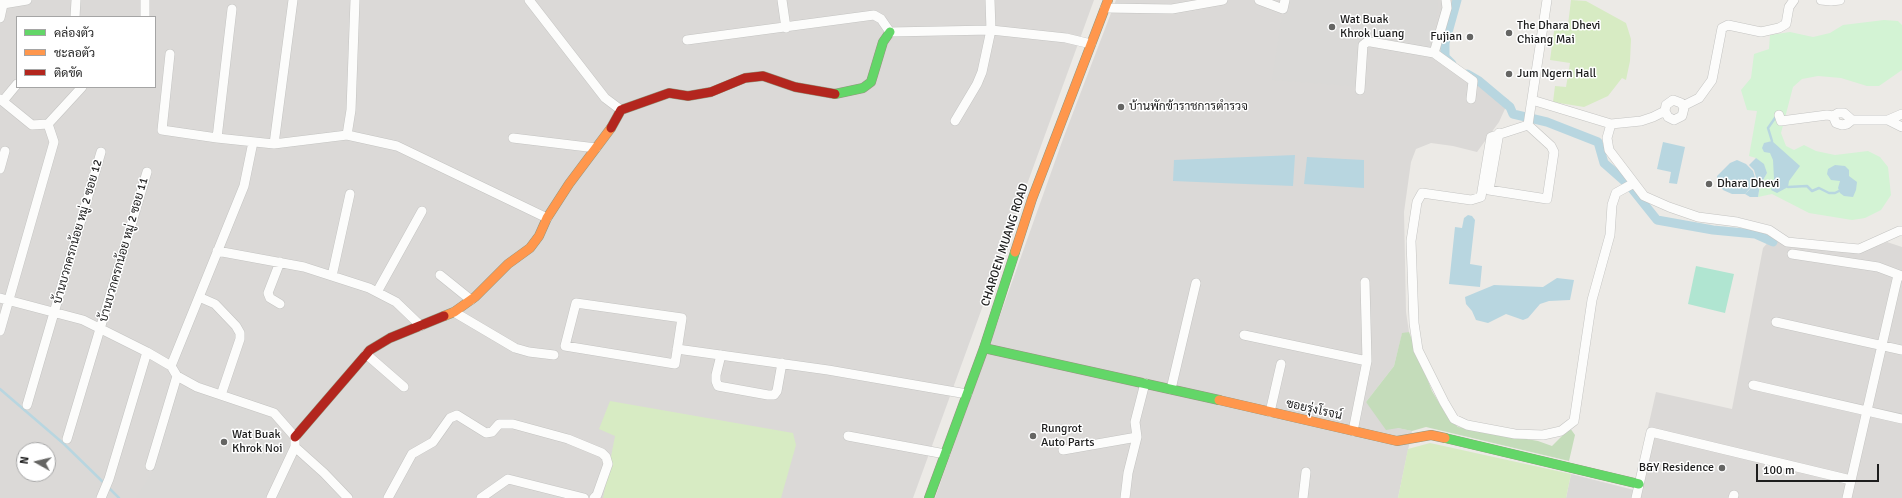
<!DOCTYPE html>
<meta charset="utf-8">
<style>
body{margin:0}
#map{position:relative;width:1902px;height:498px;overflow:hidden;background:#eceae6;font-family:Signika,Sarabun,sans-serif}
canvas{display:block}
.legend{position:absolute;left:16px;top:16px;width:140px;height:72px;box-sizing:border-box;background:#fff;border:1px solid #a5a5a5;margin:0;padding:5px 7px;list-style:none;font-size:12px;color:#1d1d1d}
.legend li{display:flex;align-items:center;gap:8px;height:20px}
.legend b{width:20px;border:1px solid #a5a5a5}
.north{position:absolute;left:16px;top:442px;width:40px;height:40px;box-sizing:border-box;background:#fff;border:1px solid #a5a5a5;border-radius:50%;rotate:278deg;font-size:11px;font-weight:700;line-height:16px;text-align:center;color:#1d1d1d}
.north::after{content:'';display:block;margin:auto;width:14px;height:18px;background:#656563;clip-path:polygon(50% 0,100% 100%,50% 72%,0 100%)}
.scale{position:absolute;left:1756px;top:464px;width:123px;height:18px;box-sizing:border-box;border:2px solid #1d1d1d;border-top:0;padding-left:5px;font-size:12px;line-height:14px;white-space:nowrap;color:#1d1d1d;-webkit-text-stroke:3px #fff;paint-order:stroke}
</style>
<div id="map">
<canvas width="1902" height="498"></canvas>
<ul class="legend">
<li><b style="height:5px;background:#63d668"></b>คล่องตัว</li>
<li><b style="height:5px;background:#ff974d"></b>ชะลอตัว</li>
<li><b style="height:5px;background:#b3261e"></b>ติดขัด</li>
</ul>
<div class="north">N</div>
<div class="scale">100 m</div>
</div>
<script>
const c = document.querySelector('canvas').getContext('2d');
c.lineJoin = 'round';
function paint(path, color) {
  c.fillStyle = color;
  c.fill(path, 'evenodd');
}
function shape(rows) {
  const path = new Path2D();
  for (const r of rows) {
    path.moveTo(r[0], r[1]);
    for (let i = 2; i < r.length; i += 2) path.lineTo(r[i], r[i + 1]);
  }
  return path;
}
function trace(path, color, width, dash) {
  c.strokeStyle = color;
  c.lineWidth = width;
  c.lineCap = dash ? 'butt' : 'round';
  c.setLineDash(dash || []);
  c.stroke(path);
}
function write(font, color, halo, rows, align = 'center') {
  c.font = font + ' Signika,Sarabun,sans-serif';
  c.lineWidth = 3;
  c.setLineDash([]);
  c.textBaseline = 'middle';
  c.strokeStyle = halo;
  c.fillStyle = color;
  for (const [text, x, y, turn = 0] of rows) {
    c.save();
    c.translate(x, y);
    c.rotate((+turn || 0) * Math.PI / 180);
    c.textAlign = isNaN(turn) ? turn : align;
    if (halo) c.strokeText(text, 0, 0);
    c.fillText(text, 0, 0);
    c.restore();
  }
}
paint(shape([
 [0,0,1094,0,913,498,0,498],
 [17,17,155,17,155,87,17,87],
 [24,450,48,450,48,474,24,474],
 [1116,0,1460,0,1452,28,1448,48,1450,60,1509,100,1499,122,1477,152,1453,146,1431,143,1416,149,1411,162,1404,212,1406,312,1409,332,1402,334,1394,366,1366,402,1398,428,1412,431,1398,498,935,498,1063,139],
 [1771,239,1796,246,1857,253,1887,242,1902,247,1902,498,1632,498,1656,392,1732,409,1763,248]
]), '#dbd9d7');
paint(shape([
 [1288,0,1438,0,1437,15,1430,49,1367,39,1363,87,1272,80,1281,23],
 [179,386,272,418,289,444,264,498,136,498,152,473],
 [1571,474,1634,490,1632,498,1566,498]
]), '#dad9d7');
paint(shape([
 [1571,0,1586,1,1626,23,1631,39,1630,61,1626,80,1622,78,1608,96,1584,107,1553,102,1555,86,1566,87,1570,63,1550,60,1555,24,1568,25],
 [610,401,793,433,796,445,781,498,603,498,615,436,599,429],
 [1430,443,1571,474,1566,498,1398,498,1408,449]
]), '#d7ebc3');
paint(shape([
 [1409,332,1432,391,1447,416,1458,427,1538,441,1552,446,1570,428,1575,435,1569,461,1426,427,1412,431,1398,428,1386,430,1366,402,1394,366,1402,333]
]), '#c4dcba');
paint(shape([
 [1884,20,1898,21,1902,25,1902,70,1879,86,1867,86,1841,78,1818,76,1802,79,1793,87,1781,133,1786,146,1794,150,1804,145,1816,151,1835,155,1868,151,1880,157,1888,167,1891,195,1881,210,1865,218,1852,220,1809,213,1772,194,1758,197,1760,185,1767,173,1756,158,1749,156,1757,111,1747,110,1741,90,1751,78,1754,54,1769,49,1770,35,1790,32,1813,37,1830,33,1843,25]
]), '#d3f3d4');
paint(shape([
 [1696,266,1734,274,1725,313,1688,304]
]), '#b0e5d1');
paint(shape([
 [1772,141,1800,166,1789,181,1788,187,1777,193,1771,190,1774,179,1773,160,1770,153,1764,152,1762,148,1764,143],
 [1663,142,1685,147,1677,184,1669,183,1671,172,1657,169],
 [1295,155,1293,186,1173,181,1174,160],
 [1307,157,1364,160,1364,188,1304,184],
 [1756,158,1764,164,1767,173,1762,182,1757,181,1754,170,1749,165],
 [1737,160,1746,164,1753,171,1756,181,1745,194,1732,194,1723,190,1718,184,1717,176,1730,163],
 [1835,165,1845,166,1849,170,1849,176,1857,182,1856,190,1853,197,1844,196,1840,193,1838,188,1840,181,1831,180,1827,174,1828,169],
 [1754,185,1760,185,1758,197,1750,197,1745,194],
 [1468,215,1472,216,1475,220,1470,264,1482,266,1480,287,1449,284,1455,227,1462,228,1464,218],
 [1557,278,1574,280,1570,300,1549,301,1540,304,1528,318,1523,320,1506,314,1488,323,1476,320,1472,311,1466,304,1465,297,1494,285,1543,287]
]), '#b8d6e0');
trace(shape([
 [1772,141,1768,128,1775,118],
 [1788,187,1807,186,1812,191,1819,188,1829,193,1835,193,1839,191],
 [0,389,64,444,105,484],
 [108,487,119,498]
]), '#b8d6e0', 2.5);
trace(shape([
 [1452,64,1445,57,1445,43,1457,0],
 [1467,74,1479,81,1510,107,1513,114,1547,122,1598,142,1604,163,1629,185,1657,220,1713,230,1755,234,1773,242]
]), '#b8d6e0', 9);
const street = shape([
 [529,0,605,98,621,110],
 [782,0,786,28],
 [1259,0,1283,9,1285,0],
 [1821,0,1831,1,1840,0],
 [3,4,27,0],
 [1105,8,1172,9,1223,0],
 [75,17,76,0],
 [145,17,145,0],
 [0,18,4,0],
 [687,40,874,15,881,19,890,32,991,30,1066,38,1091,44],
 [1434,53,1447,8,1446,0],
 [170,54,162,130,217,138,274,144,347,135,397,146,547,218],
 [1360,90,1363,45,1367,42,1371,42,1434,53,1473,81,1471,99],
 [0,99,32,125,48,124],
 [1532,100,1611,124,1641,121,1653,117,1665,111,1666,105,1673,100,1681,103,1684,108,1682,116,1674,120,1668,117,1665,111],
 [3,101,17,84],
 [1683,106,1699,98,1712,80,1722,28,1728,25,1761,32,1779,28,1786,24,1789,7,1794,0],
 [1779,115,1781,121,1827,115,1833,116],
 [1852,120,1844,113,1838,113,1833,116,1836,123,1842,125,1847,124,1852,120,1888,120,1902,114],
 [1888,120,1902,127],
 [955,121,977,84,982,72,991,30,990,0],
 [1611,124,1607,138,1609,150,1644,196,1669,207,1698,217,1737,222,1769,230,1787,242,1837,247,1859,249,1899,231,1902,231],
 [1528,125,1491,137,1481,197,1471,200,1422,193,1417,202,1411,241,1414,323,1418,350,1444,402,1454,419,1467,425,1515,434,1543,435,1561,431,1574,421,1592,300,1610,235,1612,205,1616,193,1634,183],
 [1528,125,1547,0],
 [1499,133,1489,190,1547,199,1554,152,1551,146,1528,125],
 [347,135,351,110,355,0],
 [217,138,232,9],
 [513,138,596,148],
 [274,144,293,0],
 [0,169,5,151],
 [217,251,304,267,369,288,396,302,421,326],
 [1792,254,1878,267,1902,276],
 [280,262,268,293,270,298,280,304],
 [440,275,471,300],
 [332,276,350,194],
 [377,292,422,211],
 [199,297,215,304,236,326,240,333,240,339,221,395],
 [0,298,83,320,147,352,171,366,177,376,197,387,274,413,295,437,295,447,271,498],
 [576,303,682,318,675,364,565,346,576,303],
 [454,312,515,348,529,352,554,355],
 [1776,322,1902,350],
 [0,331,54,142,48,124,82,87],
 [1244,335,1367,361],
 [677,349,828,370,967,394],
 [366,354,404,387],
 [721,355,716,375,716,381,718,386,768,395,774,395,777,391,782,363],
 [171,366,244,186,253,142],
 [1753,385,1902,419],
 [1171,389,1196,283],
 [27,405,101,152],
 [1270,412,1281,364],
 [1353,431,1367,361,1365,282],
 [848,436,945,454],
 [67,439,147,172],
 [295,447,324,473,348,498],
 [1063,450,1137,437],
 [150,466,177,376],
 [101,498,109,479,147,352],
 [388,498,412,454,433,442,450,418,457,415,486,433,492,432,499,424,513,424,568,439,602,453,606,457,608,464,597,495,594,498],
 [481,498,508,479,584,498],
 [1125,498,1128,473,1137,437,1135,422,1145,383],
 [1303,498,1306,472],
 [1636,498,1651,432,1851,480],
 [1733,498,1734,495],
 [1847,498,1898,275]
]);
const fast = shape([
 [835,94,863,88,871,82,883,42,890,32],
 [984,348,1219,400],
 [1445,438,1639,484],
 [929,498,984,348,1015,252]
]);
const slow = shape([
 [1015,252,1032,199,1108,0],
 [444,316,454,312,475,297,508,264,530,248,539,236,547,218,569,184,611,128],
 [1219,400,1397,441,1431,435,1445,438]
]);
const jam = shape([
 [611,128,621,110,669,93,688,96,711,92,745,78,763,76,795,87,835,94],
 [295,437,370,350,390,338,444,316]
]);
trace(street, '#c4c4c2', 10);
trace(fast, '#93967d', 10);
trace(slow, '#93967d', 10);
trace(jam, '#93967d', 10);
trace(street, '#fcfcfb', 9);
trace(fast, '#63d668', 9);
trace(slow, '#ff974d', 9);
trace(jam, '#b3261e', 9);
for (const [x, y, r, color] of [
 [1332,27,4,"#656563"],
 [1509,33,4,"#656563"],
 [1470,37,4,"#656563"],
 [1509,74,4,"#656563"],
 [1121,107,4,"#656563"],
 [1709,184,4,"#656563"],
 [1033,436,4,"#656563"],
 [224,442,4,"#656563"],
 [1722,468,4,"#656563"]
]) {
  const dot = new Path2D();
  dot.arc(x, y, r, 0, 2 * Math.PI);
  c.fillStyle = color;
  c.fill(dot);
  trace(dot, '#fff', 1.5);
}
write('12px', '#1d1d1d', '#fff', [
 ["Wat Buak",1340,20],
 ["Khrok Luang",1340,34],
 ["The Dhara Dhevi",1517,26],
 ["Chiang Mai",1517,40],
 ["Fujian",1462,37,"right"],
 ["Jum Ngern Hall",1517,74],
 ["บ้านพักข้าราชการตำรวจ",1129,107],
 ["Dhara Dhevi",1717,184],
 ["Rungrot",1041,429],
 ["Auto Parts",1041,443],
 ["Wat Buak",232,435],
 ["Khrok Noi",232,449],
 ["B&Y Residence",1714,468,"right"]
], 'left');
write('12px', '#1d1d1d', '#fff', [
 ["บ้านบวกครกน้อย หมู่ 2 ซอย 12",78,232,-74],
 ["CHAROEN MUANG ROAD",1005,245,-72],
 ["บ้านบวกครกน้อย หมู่ 2 ซอย 11",124,250,-74],
 ["ซอยรุ่งโรจน์",1314,410,13]
]);
</script>
